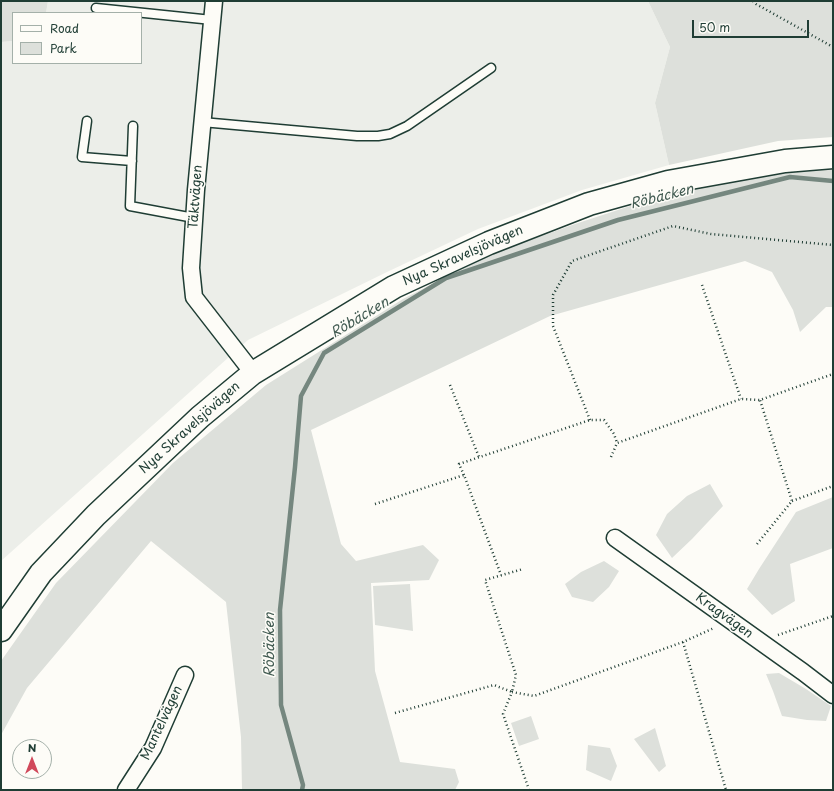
<!DOCTYPE html>
<meta charset="utf-8">
<style>
body{margin:0}
#map{position:relative;width:834px;height:791px;overflow:hidden;background:#fdfcf7;font-family:"Playpen Sans",sans-serif}
canvas{display:block}
.frame{position:absolute;inset:0;border:2px solid #1f3d34;pointer-events:none}
.legend{position:absolute;left:12px;top:12px;width:130px;height:52px;box-sizing:border-box;background:#fdfcf7;border:1px solid #a4b0a9;margin:0;padding:5px 7px;list-style:none;font-size:12px;color:#1f3d34}
.legend li{display:flex;align-items:center;gap:8px;height:20px}
.legend b{width:20px;border:1px solid #a4b0a9}
.north{position:absolute;left:12px;top:739px;width:40px;height:40px;box-sizing:border-box;background:#fdfcf7;border:1px solid #a4b0a9;border-radius:50%;rotate:0deg;font-size:11px;font-weight:700;line-height:16px;text-align:center;color:#1f3d34}
.north::after{content:'';display:block;margin:auto;width:14px;height:18px;background:#d1495b;clip-path:polygon(50% 0,100% 100%,50% 72%,0 100%)}
.scale{position:absolute;left:692px;top:20px;width:117px;height:18px;box-sizing:border-box;border:2px solid #1f3d34;border-top:0;padding-left:5px;font-size:12px;line-height:14px;white-space:nowrap;color:#1f3d34;-webkit-text-stroke:3px #fdfcf7;paint-order:stroke}
</style>
<div id="map">
<canvas width="834" height="791"></canvas>
<div class="frame"></div>
<ul class="legend">
<li><b style="height:5px;background:#fdfcf7"></b>Road</li>
<li><b style="height:11px;background:#dde0db"></b>Park</li>
</ul>
<div class="north">N</div>
<div class="scale">50 m</div>
</div>
<script>
const c = document.querySelector('canvas').getContext('2d');
c.lineJoin = 'round';
function paint(path, color) {
  c.fillStyle = color;
  c.fill(path, 'evenodd');
}
function shape(rows) {
  const path = new Path2D();
  for (const r of rows) {
    path.moveTo(r[0], r[1]);
    for (let i = 2; i < r.length; i += 2) path.lineTo(r[i], r[i + 1]);
  }
  return path;
}
function trace(path, color, width, dash) {
  c.strokeStyle = color;
  c.lineWidth = width;
  c.lineCap = dash ? 'butt' : 'round';
  c.setLineDash(dash || []);
  c.stroke(path);
}
function write(font, color, halo, rows, align = 'center') {
  c.font = font + ' "Playpen Sans",sans-serif';
  c.lineWidth = 3;
  c.setLineDash([]);
  c.textBaseline = 'middle';
  c.strokeStyle = halo;
  c.fillStyle = color;
  for (const [text, x, y, turn = 0] of rows) {
    c.save();
    c.translate(x, y);
    c.rotate((+turn || 0) * Math.PI / 180);
    c.textAlign = isNaN(turn) ? turn : align;
    if (halo) c.strokeText(text, 0, 0);
    c.fillText(text, 0, 0);
    c.restore();
  }
}
paint(shape([
 [48,1,648,1,670,47,655,103,669,165,582,190,478,229,387,272,248,340,1,561,1,42,13,41,13,63,141,63,141,13,46,13]
]), '#eceee9');
paint(shape([
 [1,1,48,1,46,13,13,13,13,41,1,42],
 [648,1,833,1,833,137,778,141,669,165,655,103,670,47],
 [833,169,833,307,826,307,800,332,793,310,772,272,745,261,550,316,311,430,341,544,356,561,423,545,439,560,429,580,371,583,375,671,400,762,455,769,459,782,455,790,242,790,241,737,226,602,151,541,27,688,1,735,1,661,56,583,173,463,266,385,403,299,488,255,575,224,670,193,792,172],
 [710,484,723,506,692,539,672,558,656,535,667,514,687,496],
 [833,497,833,548,790,564,795,601,772,615,747,589,759,569,796,512],
 [604,561,619,571,609,587,593,602,572,597,565,584,581,572],
 [410,584,413,631,375,625,373,586],
 [779,673,806,689,831,706,826,721,807,720,782,716,773,691,766,674],
 [531,716,539,739,519,746,511,723],
 [655,728,666,766,659,772,634,739],
 [588,745,610,748,617,766,611,781,586,770]
]), '#dde0db');
trace(shape([
 [302,790,303,785,281,705,280,610,295,467,301,396,324,353,446,278,618,220,790,177,833,181]
]), '#75877f', 4.5);
const service = shape([
 [96,8,212,20],
 [87,121,82,157,132,161],
 [202,122,357,136,378,136,390,134,407,126,491,68],
 [133,126,130,206,194,218]
]);
const minor = shape([
 [214,1,196,190,191,268,194,297,253,373],
 [615,538,803,672,833,695],
 [126,790,153,748,185,675]
]);
const secondary = shape([
 [1,630,41,573,96,515,200,417,253,373,394,287,489,243,589,204,668,182,785,161,833,157]
]);
trace(service, '#1f3d34', 11);
trace(minor, '#1f3d34', 19);
trace(secondary, '#1f3d34', 25);
trace(shape([
 [753,1,756,4,833,47],
 [702,285,741,399],
 [450,385,479,457],
 [590,420,553,326,553,295,572,261,673,226,711,234,833,245],
 [611,457,617,443,741,399,760,400,833,374],
 [464,475,459,464,590,420,604,420,614,434,617,443],
 [792,501,833,486],
 [375,504,464,475,501,575],
 [757,544,792,501,760,400],
 [778,635,833,616],
 [683,642,726,790],
 [395,713,494,685,512,692,516,675,485,580,523,569],
 [529,790,503,714,512,692,534,696,683,642,714,628]
]), '#1f3d34', 2.5, [1, 3]);
trace(service, '#fdfcf7', 8);
trace(minor, '#fdfcf7', 16);
trace(secondary, '#fdfcf7', 22);
write('13px', '#1f3d34', '#fdfcf7', [
 ["Täktvägen",196,197,-86],
 ["Nya Skravelsjövägen",463,256,-24],
 ["Nya Skravelsjövägen",190,428,-42],
 ["Kragvägen",724,616,36],
 ["Mantelvägen",162,723,-65]
]);
write('italic 14px', '#435c53', '#fdfcf7', [
 ["Röbäcken",662,197,-14],
 ["Röbäcken",360,318,-31],
 ["Röbäcken",270,645,-90]
]);
</script>
